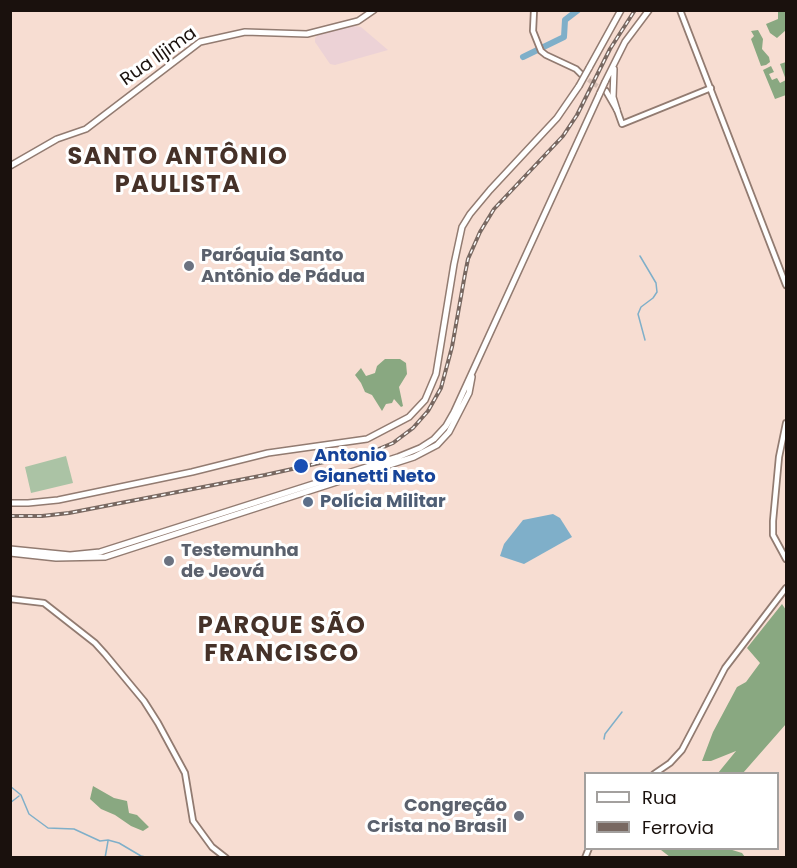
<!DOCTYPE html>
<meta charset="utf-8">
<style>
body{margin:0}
#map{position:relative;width:797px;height:868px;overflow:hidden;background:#f7ddd2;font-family:Poppins,sans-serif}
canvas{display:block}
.frame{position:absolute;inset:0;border:12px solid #1a110d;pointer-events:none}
.legend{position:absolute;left:584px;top:772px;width:195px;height:78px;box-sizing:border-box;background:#fff;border:2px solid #a3a09e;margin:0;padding:8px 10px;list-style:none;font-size:18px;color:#1a110d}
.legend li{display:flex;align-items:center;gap:12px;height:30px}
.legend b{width:30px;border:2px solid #a3a09e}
</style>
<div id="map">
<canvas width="797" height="868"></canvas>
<div class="frame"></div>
<ul class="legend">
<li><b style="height:8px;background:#fff"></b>Rua</li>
<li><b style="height:8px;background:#786861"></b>Ferrovia</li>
</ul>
</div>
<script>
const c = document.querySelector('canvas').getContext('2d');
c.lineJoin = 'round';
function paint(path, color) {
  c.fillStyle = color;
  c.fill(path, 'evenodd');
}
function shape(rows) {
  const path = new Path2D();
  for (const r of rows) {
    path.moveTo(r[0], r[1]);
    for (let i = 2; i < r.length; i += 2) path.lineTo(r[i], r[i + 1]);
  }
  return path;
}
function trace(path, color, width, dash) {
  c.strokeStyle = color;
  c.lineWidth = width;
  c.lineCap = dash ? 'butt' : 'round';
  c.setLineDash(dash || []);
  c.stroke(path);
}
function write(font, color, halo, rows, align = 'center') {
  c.font = font + ' Poppins,sans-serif';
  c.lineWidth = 6;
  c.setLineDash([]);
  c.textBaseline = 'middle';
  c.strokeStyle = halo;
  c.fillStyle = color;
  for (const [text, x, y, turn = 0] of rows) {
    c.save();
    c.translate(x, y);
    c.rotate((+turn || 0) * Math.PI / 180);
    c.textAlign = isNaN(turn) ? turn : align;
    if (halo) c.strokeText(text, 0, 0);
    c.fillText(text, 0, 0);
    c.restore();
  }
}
paint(shape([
 [354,26,361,27,388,50,335,65,330,64,315,42,315,38,318,35]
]), '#ecd2d6');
paint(shape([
 [66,456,73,483,31,493,25,467]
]), '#abc3a5');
paint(shape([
 [778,11,786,11,786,30,777,38,770,33,766,24,778,19],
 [758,30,763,39,762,49,769,57,770,62,766,65,761,66,751,39,754,36,751,31],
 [786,62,786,95,775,99,763,70,771,66,774,72,769,74,772,80,777,78,780,83,786,80,780,64],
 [385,359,400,359,406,363,407,374,399,387,403,406,401,407,394,399,392,403,386,404,382,411,372,395,365,392,361,383,355,375,361,368,366,376,375,373,377,366],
 [782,604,786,610,786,724,743,773,718,773,736,751,711,761,702,761,713,732,737,687,746,682,760,663,747,648],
 [93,786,114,798,127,801,129,813,137,815,149,827,143,831,131,826,115,815,101,809,90,799],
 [662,849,729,849,742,853,745,857,670,857,661,850]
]), '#89a881');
paint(shape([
 [553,514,560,518,572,537,524,564,500,556,504,544,523,520]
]), '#7fafc9');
trace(shape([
 [640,256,656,283,657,292,653,298,641,307,638,314,645,340],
 [604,739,605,734,622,712],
 [10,786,21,795,29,814,48,828,74,829,100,841,108,840,119,843,141,856,150,858],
 [10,803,19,796],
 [105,858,108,841]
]), '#7fafc9', 1.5);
trace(shape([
 [523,57,564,37,565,20,578,10]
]), '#7fafc9', 6);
trace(shape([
 [583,76,603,90]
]), '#d6beb4', 4.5, [4.5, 2]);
const tertiary = shape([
 [534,10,533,31,541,51,546,55,576,69,582,75],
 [680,10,786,285],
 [606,91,617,110,622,124,711,88],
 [786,423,779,457,773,521,773,535,786,559],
 [10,599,44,603,95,643,105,654,144,701,158,723,185,773,193,821,212,847,226,858],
 [654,774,670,763,682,750,725,668,786,588],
 [585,858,589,848]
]);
const secondary = shape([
 [589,68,621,10],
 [614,69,613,97,617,110],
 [605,82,625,42,649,10],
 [10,166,57,139,86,129,200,42,245,32,307,34,358,21,374,10],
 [10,503,28,503,58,500,192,472,268,453,367,439,409,417,425,400,436,374,454,264,462,227,470,214,490,190,557,118,579,86],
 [10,549,70,555,100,552,398,457,420,448,434,439,446,426,454,412,600,93],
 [10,553,56,558,105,557,414,457,437,445,449,432,469,393,472,377]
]);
trace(tertiary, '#927b71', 8);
trace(secondary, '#927b71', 8);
trace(tertiary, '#fff', 4.5);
trace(secondary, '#fff', 5);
const rail = shape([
 [10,516,42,516,69,513,265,475,374,451,393,443,413,428,428,411,441,388,452,347,465,274,468,259,480,232,494,209,563,136,577,115,610,49,635,10]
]);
trace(rail, '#786861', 4);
trace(rail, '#fff', 1.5, [4.5]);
const secondaryBridge = shape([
 [579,86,589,68],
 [600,93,605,82]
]);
trace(secondaryBridge, '#927b71', 8, []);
trace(secondaryBridge, '#fff', 5);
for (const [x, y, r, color] of [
 [189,266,6,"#6b7280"],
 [301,466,8,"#1a4fb4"],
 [308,502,6,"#5c6f8a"],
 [169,561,6,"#6b7280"],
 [519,816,6,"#6b7280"]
]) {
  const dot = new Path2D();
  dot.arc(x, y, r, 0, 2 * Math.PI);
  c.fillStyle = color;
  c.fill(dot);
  trace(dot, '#fff', 2);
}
write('18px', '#1a110d', '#fff', [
 ["Rua Iljima",159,57,-35]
]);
write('bold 18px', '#5b616d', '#fff', [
 ["Paróquia Santo",201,256],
 ["Antônio de Pádua",201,277],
 ["Testemunha",181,551],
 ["de Jeová",181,572],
 ["Congreção",507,806,"right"],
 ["Crista no Brasil",507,827,"right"]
], 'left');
write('bold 18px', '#164399', '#fff', [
 ["Antonio",314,456],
 ["Gianetti Neto",314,477]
], 'left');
write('bold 18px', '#4e5e75', '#fff', [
 ["Polícia Militar",320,502]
], 'left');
c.letterSpacing = '1.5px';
write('bold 24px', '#453128', '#fff', [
 ["SANTO ANTÔNIO",178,158],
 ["PAULISTA",178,186],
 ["PARQUE SÃO",282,627],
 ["FRANCISCO",282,655]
]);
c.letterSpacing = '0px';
</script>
